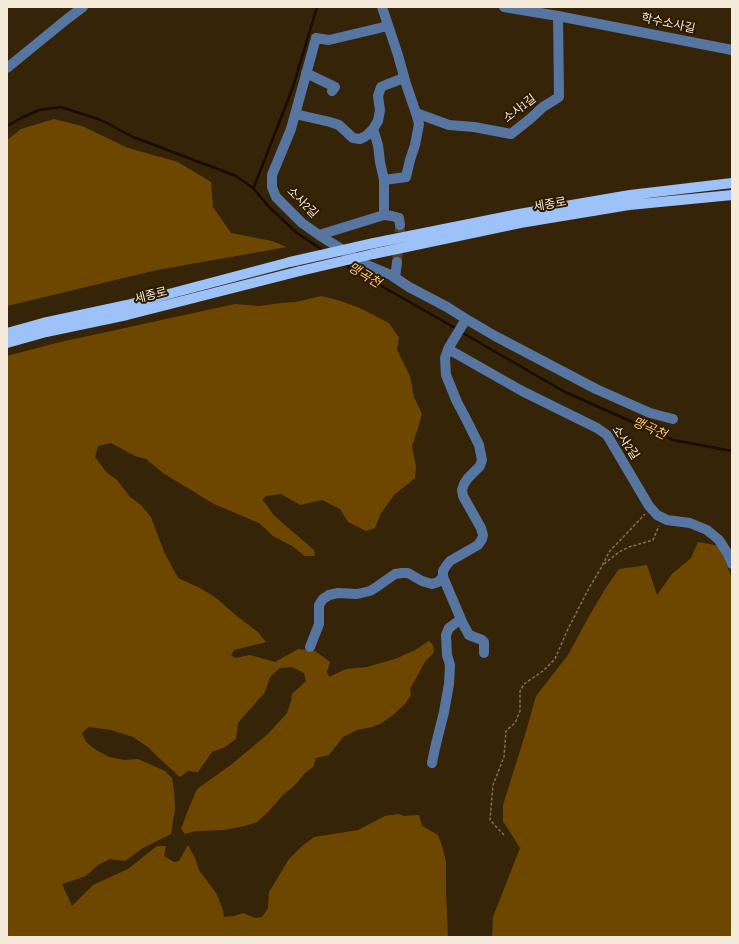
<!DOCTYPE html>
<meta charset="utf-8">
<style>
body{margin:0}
#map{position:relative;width:739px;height:944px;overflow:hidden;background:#362408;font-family:"Sofia Sans Condensed",sans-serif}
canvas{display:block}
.frame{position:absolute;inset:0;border:8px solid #f5e9d9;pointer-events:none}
</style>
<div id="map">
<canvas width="739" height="944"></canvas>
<div class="frame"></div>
</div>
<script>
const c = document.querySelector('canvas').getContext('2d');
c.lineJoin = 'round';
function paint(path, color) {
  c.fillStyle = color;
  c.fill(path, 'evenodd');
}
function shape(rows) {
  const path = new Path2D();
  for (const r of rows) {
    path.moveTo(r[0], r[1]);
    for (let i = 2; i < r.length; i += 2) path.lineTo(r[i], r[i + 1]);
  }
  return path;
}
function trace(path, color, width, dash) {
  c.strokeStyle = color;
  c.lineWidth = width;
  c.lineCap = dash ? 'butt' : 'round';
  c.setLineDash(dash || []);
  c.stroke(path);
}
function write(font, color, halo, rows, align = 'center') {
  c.font = font + ' "Sofia Sans Condensed","Noto Sans KR",sans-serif';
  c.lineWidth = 4;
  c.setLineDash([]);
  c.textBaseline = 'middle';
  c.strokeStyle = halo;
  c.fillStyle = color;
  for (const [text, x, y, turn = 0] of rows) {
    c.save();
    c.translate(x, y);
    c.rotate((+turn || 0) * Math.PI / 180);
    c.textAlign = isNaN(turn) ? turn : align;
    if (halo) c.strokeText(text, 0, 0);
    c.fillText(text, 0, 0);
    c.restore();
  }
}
paint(shape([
 [54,119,82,126,128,148,178,162,211,182,213,207,231,233,272,241,287,247,157,270,7,306,7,140,21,129],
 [321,296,341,301,362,309,389,323,399,338,397,350,410,376,414,397,422,414,418,428,412,446,416,466,415,478,394,495,381,513,375,528,366,531,348,522,340,509,322,500,300,505,281,494,266,496,262,500,266,504,273,514,278,519,314,550,315,556,305,556,292,546,273,536,259,523,214,504,163,473,146,459,135,456,111,443,98,446,95,457,107,473,117,480,130,497,141,505,151,517,164,552,178,578,200,588,215,597,238,617,258,632,266,642,234,650,231,655,235,658,250,655,275,662,298,649,315,651,330,662,327,672,329,677,346,669,367,667,395,659,415,650,429,641,433,645,434,652,425,662,410,689,411,695,405,704,393,715,380,724,372,727,357,730,343,737,329,755,316,758,313,767,305,773,294,786,282,796,268,812,257,822,245,826,224,830,196,831,185,834,181,829,189,808,197,789,232,764,269,733,287,713,291,701,292,694,306,681,304,673,292,667,280,668,270,677,265,692,238,723,236,739,225,747,212,752,198,772,188,771,180,777,159,758,148,747,133,737,111,730,89,727,82,733,86,742,96,750,109,757,125,760,138,759,165,771,172,778,174,791,175,809,171,834,143,848,125,861,110,859,98,865,86,876,62,884,72,906,93,885,128,869,157,846,166,846,164,856,174,862,179,861,188,845,195,858,199,870,216,893,222,907,224,917,234,916,243,913,255,918,262,917,268,908,269,892,289,859,301,847,314,837,358,830,385,816,398,814,404,816,419,815,422,826,438,835,442,846,446,861,446,892,448,937,7,937,7,356,56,343,235,304,259,306,281,303,296,302],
 [698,542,720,546,732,579,732,937,492,937,493,917,520,848,503,821,503,805,527,728,536,696,568,655,588,618,607,586,619,569,647,565,657,595,672,574,691,558]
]), '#6d4700');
trace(shape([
 [7,126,23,117,39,110,61,107,101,120,133,137,236,176,253,188,270,208,297,233,324,251],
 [254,187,293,87,317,7],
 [345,264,362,275,457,329],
 [461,332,565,392,673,440,732,451]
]), '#1a0b00', 2.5);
trace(shape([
 [397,262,400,225]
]), '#534227', 10, [10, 5]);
trace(shape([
 [604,564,619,552,629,547,653,540,659,526],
 [504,835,490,820,493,785,504,757,506,731,515,723,520,711,520,691,524,684,543,671,555,659,567,631,589,588,601,568,609,552,645,514]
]), '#81715a', 1.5, [3, 2]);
trace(shape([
 [382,7,398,55,406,84,416,113,449,125,474,127,511,134,530,119,543,107,559,97,558,16],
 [504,7,558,16,732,50],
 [388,26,329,40,316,38,291,129,272,175,272,187,276,197,302,223,319,235,365,264,391,275,409,287,447,307,466,319,448,349,522,391,597,428,607,435,649,506,657,515,667,520,690,523,707,530,719,540,728,554,732,564],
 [7,68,67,19,83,7],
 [306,73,335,87,332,91],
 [295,114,330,122,339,125,353,138,360,139,366,136,373,129],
 [384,180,406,177,410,160,415,145,419,124,416,113],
 [384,215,384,180,380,162,378,145,373,129,378,121,380,110,378,96,381,87,388,84,404,78],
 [319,235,384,215,392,216,399,218,400,225],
 [395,278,397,262],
 [466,319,495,336,596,389,650,413,673,419],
 [443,577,463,624,469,635,482,640,484,642,484,653],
 [310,647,319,624,319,605,323,599,329,595,338,593,357,594,370,591,375,588,395,574,402,573,408,573,422,581,432,584,438,582,443,577,443,571,446,566,450,561,478,545,482,539,483,535,481,528,463,496,462,490,464,484,468,478,480,466,482,460,479,445,464,415,457,402,446,375,445,358,448,349],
 [432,763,435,748,444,712,449,684,450,665,447,655,446,635,449,628,461,619]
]), '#5675a1', 10);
trace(shape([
 [374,243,519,214,630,195,732,183],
 [373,254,520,223,629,205,732,195],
 [7,333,43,323,127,305,290,262],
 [7,343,46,332,127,315,300,271]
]), '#9cc2f9', 10);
trace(shape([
 [290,262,374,243],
 [300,271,373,254]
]), '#9cc2f9', 10);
write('12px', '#f5e9d9', '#2c1a01', [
 ["학수소사길",668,24,12],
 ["소사1길",520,109,-37],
 ["소사2길",302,203,45],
 ["세종로",550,205,-10],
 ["세종로",151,296,-14],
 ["소사2길",625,443,56]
]);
write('italic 13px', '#fec678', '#2c1a01', [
 ["맹곡천",364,276,31],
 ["맹곡천",649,429,24]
]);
</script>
